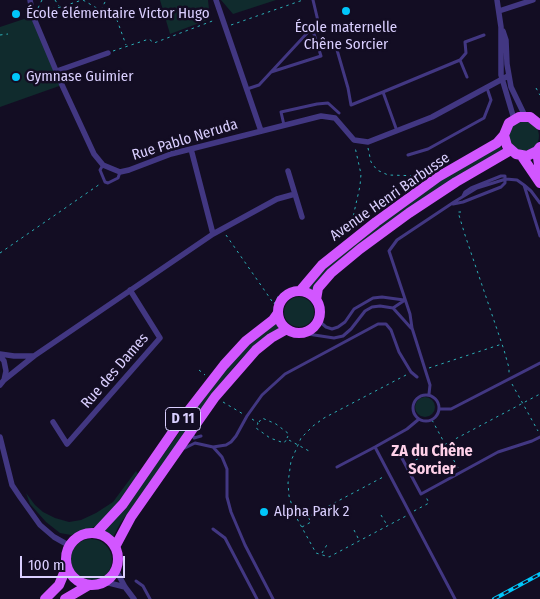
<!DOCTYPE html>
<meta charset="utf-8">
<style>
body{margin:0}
#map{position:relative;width:540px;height:599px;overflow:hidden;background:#130d23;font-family:"Fira Sans Condensed",sans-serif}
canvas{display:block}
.scale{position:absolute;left:20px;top:556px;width:105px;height:22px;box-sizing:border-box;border:2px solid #dacfff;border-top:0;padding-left:6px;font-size:15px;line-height:18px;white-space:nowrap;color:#dacfff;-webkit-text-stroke:4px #130d23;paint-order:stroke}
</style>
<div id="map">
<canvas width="540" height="599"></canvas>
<div class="scale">100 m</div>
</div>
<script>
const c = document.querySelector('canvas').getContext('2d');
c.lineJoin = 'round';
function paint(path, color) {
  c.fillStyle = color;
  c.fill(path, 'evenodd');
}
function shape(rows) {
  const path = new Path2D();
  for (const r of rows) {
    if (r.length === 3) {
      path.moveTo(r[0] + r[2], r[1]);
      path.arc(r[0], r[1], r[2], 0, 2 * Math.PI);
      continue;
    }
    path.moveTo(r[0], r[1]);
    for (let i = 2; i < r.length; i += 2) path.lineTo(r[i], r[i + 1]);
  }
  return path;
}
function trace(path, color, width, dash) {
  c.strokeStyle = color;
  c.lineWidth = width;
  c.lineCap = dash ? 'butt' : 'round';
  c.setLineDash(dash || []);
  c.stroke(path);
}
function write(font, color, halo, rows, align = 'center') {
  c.font = font + ' "Fira Sans Condensed",sans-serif';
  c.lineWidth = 5;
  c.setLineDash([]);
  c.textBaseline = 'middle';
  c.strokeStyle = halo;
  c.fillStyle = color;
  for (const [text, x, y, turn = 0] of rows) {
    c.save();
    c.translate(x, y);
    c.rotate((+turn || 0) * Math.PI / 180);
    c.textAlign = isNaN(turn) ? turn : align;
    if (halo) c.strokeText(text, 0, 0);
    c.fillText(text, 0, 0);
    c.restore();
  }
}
paint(shape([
 [160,0,208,0,210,19,170,34],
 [221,0,276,0,233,14],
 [33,16,62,85,0,107,0,27],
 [524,136,15],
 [499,145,503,150,439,189,313,294,306,290,326,265,363,236,444,178],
 [299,312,15],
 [276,323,279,329,256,344,238,362,219,385,120,524,112,539,102,532,155,466,223,372,253,339],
 [425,407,10],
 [136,471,138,474,116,505,97,525,85,532,71,535,60,533,46,522,30,504,26,493,35,505,43,512,55,518,69,522,81,520,96,513,113,502],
 [91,560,21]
]), '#102b2d');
trace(shape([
 [55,0,59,6],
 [83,0,117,20,126,45],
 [38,8,42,0],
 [101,10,106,0],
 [39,11,61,7,82,0],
 [231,25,303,0],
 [0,35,8,34],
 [113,51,149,39,154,43,215,20],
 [536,88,540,95],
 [368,148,371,162,377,170,388,175,423,176],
 [461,212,458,212,465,235,504,350,509,368,509,374],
 [347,234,351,226,360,186,361,174,355,147],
 [226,235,274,304],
 [0,253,100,184],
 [274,304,279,295,290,289],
 [429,368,502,344],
 [199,370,205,375],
 [406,375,324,418,313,426,301,438,298,445,291,461,288,483,289,496,295,515,316,553,329,557,406,516],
 [512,384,538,431],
 [223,402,243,414],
 [252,419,258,423,256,428,270,438,284,443,287,439,309,451],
 [432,420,458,468],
 [259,422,262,418,276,424,289,434,287,438],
 [410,463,540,394],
 [414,511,429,503,426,497],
 [381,515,387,525],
 [302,527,311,522,308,517,385,476],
 [354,530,359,540],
 [322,553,328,543]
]), '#2cafb6', 1, [2.5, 4]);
trace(shape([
 [310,30,318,21,313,0],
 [335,43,348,88,351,105,383,92],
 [460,60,467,77],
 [247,89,259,85,310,30,314,34,321,56,271,72],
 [284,125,281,112,317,104,328,103,339,113],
 [397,131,383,92,460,60,466,53,465,42,484,35],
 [408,155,428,149,484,118,491,100,487,88],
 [103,165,100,170,105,182,108,183,118,178,120,172],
 [524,185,531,191,540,203],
 [453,204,463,202,501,187,505,183,505,176,501,176,471,188,465,192,463,196],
 [393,308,411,328],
 [318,320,326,327,332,329,338,327,345,322,354,309,373,298,382,297,404,300],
 [301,333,334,338,343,336,351,329,365,311,372,307,380,306,393,308,405,300],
 [429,394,430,385,412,328,410,314,389,251,397,240,454,202,477,188,506,179,517,180,524,185,540,236],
 [426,408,13],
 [440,409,451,409,540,363],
 [192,433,194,438,201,436],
 [213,447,226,445,231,442,236,436,247,416,262,395,285,374,378,324,386,324,391,330,399,352,411,372,417,377],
 [375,447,455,599],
 [396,447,421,494,498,452,532,441,540,437],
 [185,448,195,443,213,447,222,457,227,469,227,497,231,512,245,545,273,599],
 [337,467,375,447,407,429,419,419],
 [213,529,225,538,257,599],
 [136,581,143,586,150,599]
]), '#423782', 3);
trace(shape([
 [30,0,33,16,62,85,94,154,103,165,120,172,129,170,171,154,321,116,335,118,354,140,368,142,432,117,508,76],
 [216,0,261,131],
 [497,0,501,27,501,75,514,119],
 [499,11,533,0],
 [503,31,506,40,507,64,511,87,525,116],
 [57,71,108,53],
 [191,149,213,234],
 [288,171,302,217],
 [0,354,14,356,34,356],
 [0,356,4,361,6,371,4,380,0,385],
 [4,380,34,356,213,234,277,199,295,194],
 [53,422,67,444,160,338,130,290],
 [0,437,12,485,20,497,40,525,54,537,70,546],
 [116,570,125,587,134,599],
 [105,582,125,587]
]), '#423782', 5.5);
trace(shape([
 [540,125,530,117,519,117,509,123,504,135,507,146,516,154,527,156,537,151,540,147],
 [537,151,540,171],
 [521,155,540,183],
 [300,291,322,265,376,222,438,177,497,143,504,135],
 [299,312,21],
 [316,300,318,288,331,273,360,249,409,213,456,182,511,150],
 [96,533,123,504,179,423,224,365,246,341,273,320,278,313],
 [92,559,26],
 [115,547,131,517,215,397,256,350,271,338,287,329],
 [45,599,59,585,67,566],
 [65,599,89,585]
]), '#d256ff', 10);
const rail = shape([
 [494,599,540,574]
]);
trace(rail, '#00c6fa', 4);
trace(rail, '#130d23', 2, [5.5]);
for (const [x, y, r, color] of [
 [346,11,5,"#00c6fa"],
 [16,14,5,"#00c6fa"],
 [16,77,5,"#00c6fa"],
 [264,512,5,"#00c6fa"]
]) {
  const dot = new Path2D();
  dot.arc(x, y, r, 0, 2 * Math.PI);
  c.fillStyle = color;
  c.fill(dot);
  trace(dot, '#130d23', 2);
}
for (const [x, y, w] of [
 [183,419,35]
]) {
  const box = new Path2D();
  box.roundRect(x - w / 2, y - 11.5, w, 23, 4);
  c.fillStyle = '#130d23';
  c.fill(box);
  trace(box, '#dacfff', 1);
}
write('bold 14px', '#dacfff', null, [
 ["D 11",183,419]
]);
write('15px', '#dacfff', '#130d23', [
 ["École élémentaire Victor Hugo",26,14],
 ["École maternelle",346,28,"center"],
 ["Chêne Sorcier",346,45,"center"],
 ["Gymnase Guimier",26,77],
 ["Alpha Park 2",274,512]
], 'left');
write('15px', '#dacfff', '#130d23', [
 ["Rue Pablo Neruda",185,140,-17],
 ["Avenue Henri Barbusse",390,197,-35],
 ["Rue des Dames",115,371,-49]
]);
write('bold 16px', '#ffd1e9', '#130d23', [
 ["ZA du Chêne",432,452],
 ["Sorcier",432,470]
]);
</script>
